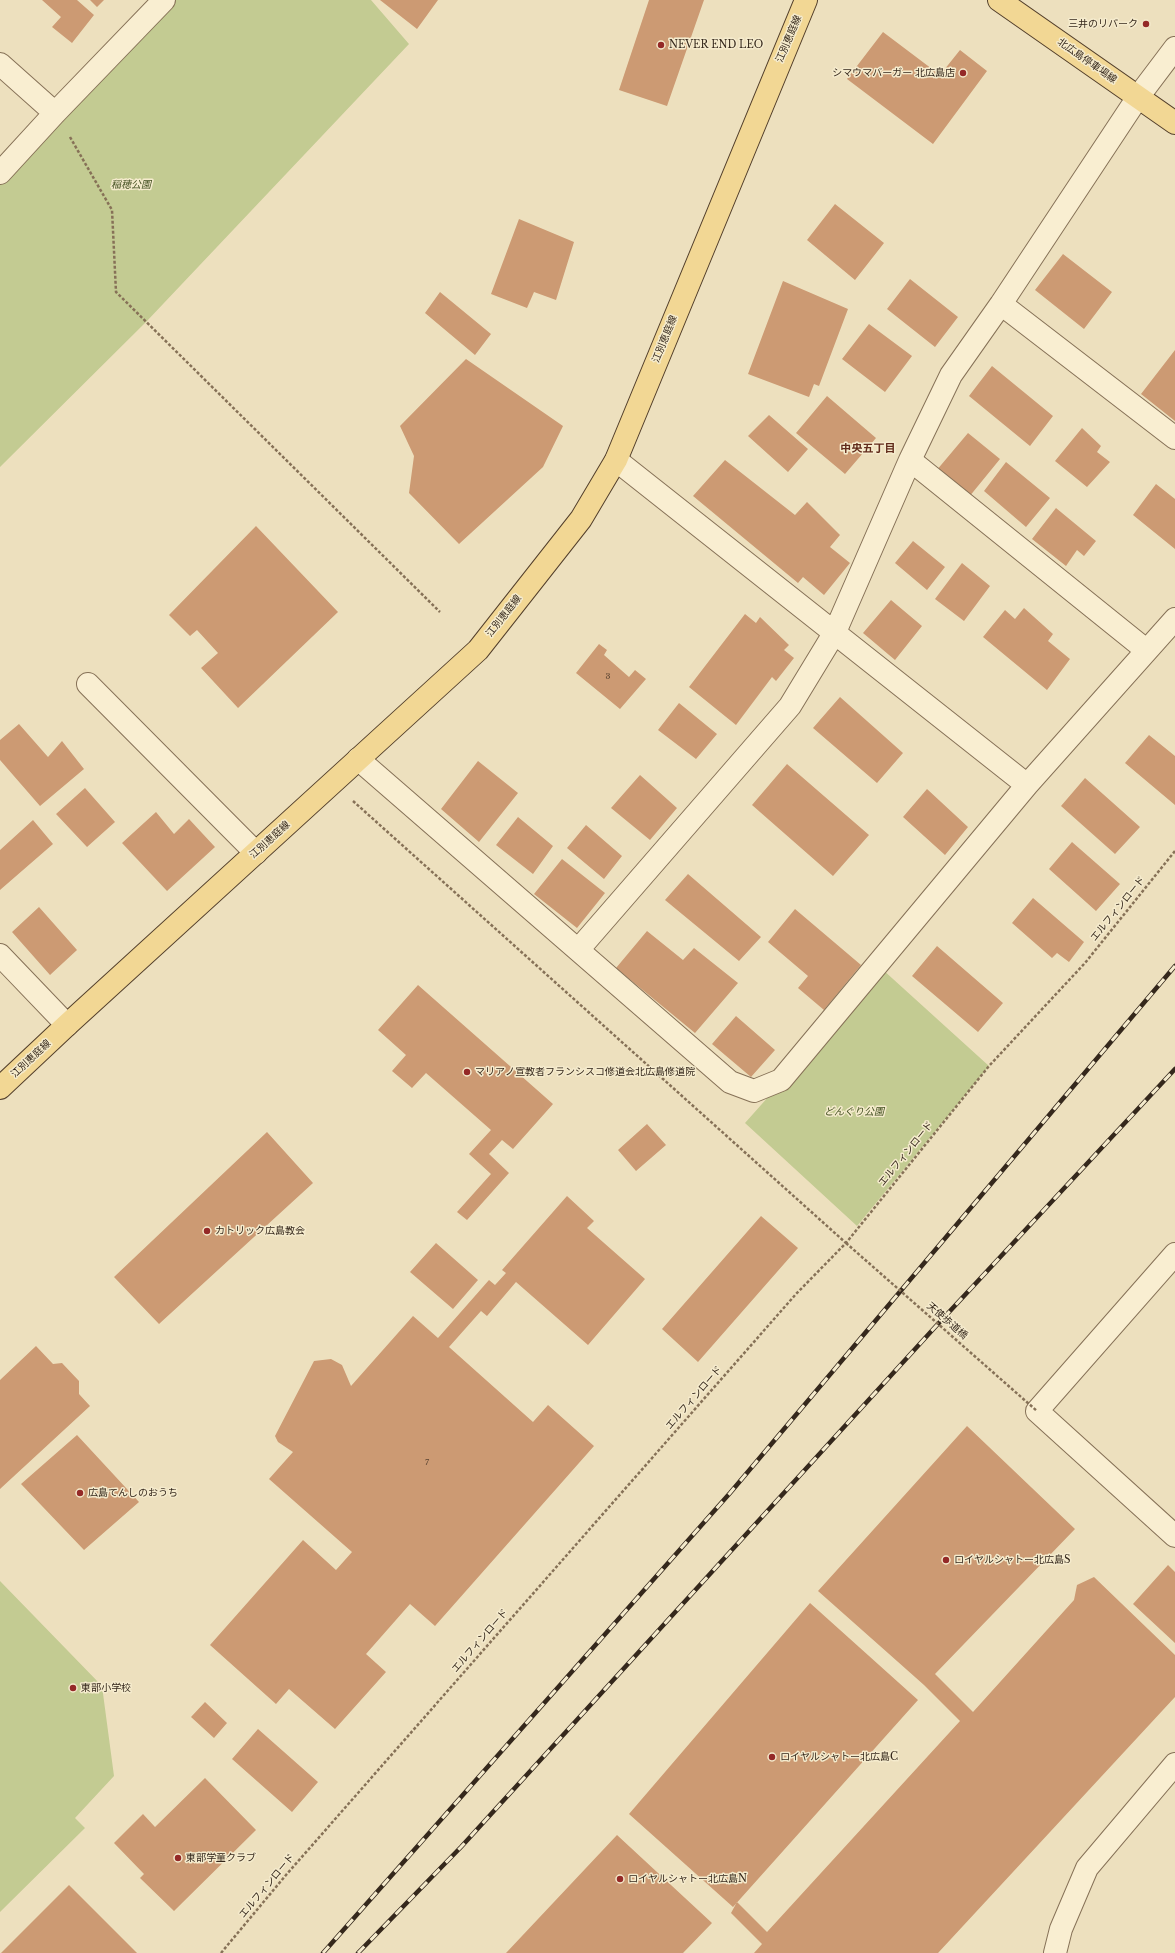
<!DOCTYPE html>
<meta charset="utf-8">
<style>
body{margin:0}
canvas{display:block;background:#ede0be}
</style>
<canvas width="1175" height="1953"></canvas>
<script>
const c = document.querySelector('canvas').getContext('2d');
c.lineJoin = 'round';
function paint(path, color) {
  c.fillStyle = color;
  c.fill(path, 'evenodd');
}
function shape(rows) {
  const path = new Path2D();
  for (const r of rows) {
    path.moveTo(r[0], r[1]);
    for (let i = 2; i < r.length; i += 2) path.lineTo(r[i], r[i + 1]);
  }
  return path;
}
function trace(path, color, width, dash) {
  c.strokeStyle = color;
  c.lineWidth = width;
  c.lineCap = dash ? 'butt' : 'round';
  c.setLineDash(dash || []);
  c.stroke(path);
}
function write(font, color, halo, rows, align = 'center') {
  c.font = font + ' "Libre Baskerville","Noto Sans JP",serif';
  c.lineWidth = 3;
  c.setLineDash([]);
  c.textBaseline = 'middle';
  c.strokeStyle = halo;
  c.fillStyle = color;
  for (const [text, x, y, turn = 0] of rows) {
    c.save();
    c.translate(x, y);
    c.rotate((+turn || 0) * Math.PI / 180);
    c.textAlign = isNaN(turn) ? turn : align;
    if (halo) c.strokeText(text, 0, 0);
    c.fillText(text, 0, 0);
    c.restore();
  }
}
paint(shape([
 [164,0,371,0,409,44,146,322,0,467,0,173],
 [882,969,989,1066,857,1226,745,1123],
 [0,1581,102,1686,114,1776,75,1818,85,1828,0,1912]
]), '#c3cb92');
paint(shape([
 [42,0,77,0,94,15,72,43,52,27,61,17],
 [90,0,104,0,97,7],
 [380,0,438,0,417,29],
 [649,0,704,0,667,106,619,90],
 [883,32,940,75,960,50,987,71,933,144,847,79],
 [835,204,884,243,855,280,807,240],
 [519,219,574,242,556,300,534,292,527,308,491,294],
 [1063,254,1112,292,1084,329,1035,290],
 [910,279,958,317,935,347,887,309],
 [783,281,848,309,819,386,814,384,809,397,748,374],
 [440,292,491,334,475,355,425,313],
 [869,324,912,356,885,392,842,359],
 [1175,350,1175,421,1141,394],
 [466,359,563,426,543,467,459,544,409,493,414,456,400,426],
 [992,366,1053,416,1030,446,969,396],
 [827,396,876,438,845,474,796,433],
 [769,415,808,449,788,472,748,436],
 [1082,428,1101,446,1097,452,1110,462,1087,487,1055,461],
 [968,433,1000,459,969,497,936,471],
 [725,460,795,515,807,502,840,535,830,547,850,563,824,595,803,577,798,583,693,496],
 [1006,462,1050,498,1026,527,984,491],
 [1156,484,1175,499,1175,549,1133,515],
 [1056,508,1096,541,1084,556,1077,550,1066,566,1032,539],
 [256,526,338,612,238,708,201,668,218,653,197,630,190,636,169,615],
 [913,541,945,567,927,590,895,563],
 [962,563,990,586,964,621,935,599],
 [891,600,922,626,895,660,863,633],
 [1024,608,1053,634,1048,641,1070,659,1047,690,983,637,1005,610,1015,619],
 [745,614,756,623,760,617,789,645,784,650,794,658,776,681,772,677,736,725,689,687],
 [599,644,607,650,604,655,629,677,635,670,646,679,620,709,576,673],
 [840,697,903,753,877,783,813,728],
 [679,703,717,734,696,759,658,730],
 [19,724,48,757,62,741,84,769,40,806,0,760,0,740],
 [1149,735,1175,756,1175,805,1125,763],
 [478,761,518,793,479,842,441,809],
 [787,764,869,835,833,876,752,805],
 [640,775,677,808,650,840,611,808],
 [1085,778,1140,827,1115,854,1061,806],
 [85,788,115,822,87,847,56,814],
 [927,789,968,827,945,855,903,817],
 [156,812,174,834,189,819,215,847,167,891,122,843],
 [518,817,553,846,533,874,496,845],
 [33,820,53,844,0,890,0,850],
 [586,825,622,856,604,879,567,848],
 [1072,842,1120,884,1096,911,1049,869],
 [562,859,605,893,577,928,534,894],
 [688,874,761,937,739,961,665,900],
 [1033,898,1084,942,1069,962,1057,953,1052,958,1012,923],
 [39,907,77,950,50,975,12,932],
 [795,909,861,965,824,1010,798,988,808,976,768,942],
 [647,931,683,960,694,948,738,983,695,1033,616,968],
 [937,946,1003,1003,978,1032,912,976],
 [418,985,553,1104,513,1149,502,1140,489,1154,509,1173,467,1220,457,1212,491,1174,469,1154,491,1130,426,1073,412,1088,392,1071,406,1055,378,1030],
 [736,1016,775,1050,751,1077,712,1044],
 [647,1124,666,1145,636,1171,618,1150],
 [267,1132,313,1183,159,1324,114,1277],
 [567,1196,594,1221,587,1228,645,1279,588,1345,516,1282,487,1316,481,1311,449,1347,533,1422,548,1405,594,1446,435,1626,410,1604,366,1654,386,1672,335,1729,289,1689,276,1704,210,1645,303,1540,336,1570,352,1552,269,1479,293,1452,278,1442,275,1436,314,1361,331,1359,342,1365,351,1386,413,1316,438,1338,489,1280,495,1285,506,1273,502,1270],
 [761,1216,798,1248,698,1362,662,1329],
 [436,1243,478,1280,453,1309,410,1272],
 [36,1346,53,1364,62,1363,79,1381,79,1394,90,1406,0,1489,0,1380],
 [967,1426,1075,1529,935,1674,973,1712,1074,1600,1077,1585,1094,1577,1175,1655,1175,1697,938,1953,754,1953,762,1944,731,1913,737,1902,767,1932,960,1721,924,1685,818,1591],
 [77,1435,139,1502,84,1550,21,1484],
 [1168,1565,1175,1572,1175,1643,1133,1604],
 [810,1603,918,1700,733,1907,629,1814],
 [205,1702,227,1723,214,1738,191,1717],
 [258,1729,318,1782,292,1812,232,1759],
 [205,1778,256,1830,174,1911,140,1878,144,1874,114,1843,143,1814,155,1827],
 [617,1835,712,1923,683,1953,506,1953],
 [69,1885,137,1953,1,1953]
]), '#cc9a73');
const minor = shape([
 [0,64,55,113],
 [0,173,55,113,164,0],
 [1001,304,1175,438],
 [616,460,1027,785],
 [910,460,1146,650],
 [88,684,256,853],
 [358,759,730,1082,754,1091,781,1080,1027,785,1175,619],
 [578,950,790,706,835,632,910,460,951,375,1001,304,1138,97,1175,48],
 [0,955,67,1025],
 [1175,1254,1037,1411,1175,1536],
 [1055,1953,1061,1929,1087,1868,1175,1764]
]);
const major = shape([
 [999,0,1175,123],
 [0,1088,67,1025,478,650,581,519,616,460,806,0]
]);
trace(minor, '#867157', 24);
trace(major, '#533f2b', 24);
trace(shape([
 [70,137,112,210,116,292,440,612],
 [353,801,846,1243],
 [221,1953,286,1875,796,1294,846,1243,989,1066,1085,963,1175,851]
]), '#867157', 2.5, [3, 2]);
trace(minor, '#f9eed1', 22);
trace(major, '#f2d794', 22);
const rail = shape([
 [323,1953,730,1493,1175,966],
 [358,1953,461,1847,937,1325,1175,1069]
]);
trace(rail, '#35281c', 4.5);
trace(rail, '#f5ebcd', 3, [9]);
trace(shape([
 [846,1243,1037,1411]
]), '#867157', 2.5, [3, 2]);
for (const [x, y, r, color] of [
 [1146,24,4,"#942927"],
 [661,45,4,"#942927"],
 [963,73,4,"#942927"],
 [467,1072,4,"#942927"],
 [207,1231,4,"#942927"],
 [80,1493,4,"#942927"],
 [946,1560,4,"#942927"],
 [73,1688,4,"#942927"],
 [772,1757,4,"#942927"],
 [178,1858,4,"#942927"],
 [620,1879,4,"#942927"]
]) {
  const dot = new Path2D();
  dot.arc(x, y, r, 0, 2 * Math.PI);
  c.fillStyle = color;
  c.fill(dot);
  trace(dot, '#f5ebcd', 1.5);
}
write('8px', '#5b4432', null, [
 ["3",608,677],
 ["7",427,1463]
]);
write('10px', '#35281c', '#f5ebcd', [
 ["三井のリパーク",1138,24,"right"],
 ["NEVER END LEO",669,45],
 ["シマウマバーガー 北広島店",955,73,"right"],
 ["マリアノ宣教者フランシスコ修道会北広島修道院",475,1072],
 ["カトリック広島教会",215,1231],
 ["広島てんしのおうち",88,1493],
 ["ロイヤルシャトー北広島S",954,1560],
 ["東部小学校",81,1688],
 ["ロイヤルシャトー北広島C",780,1757],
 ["東部学童クラブ",186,1858],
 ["ロイヤルシャトー北広島N",628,1879]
], 'left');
write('10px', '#35281c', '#f5ebcd', [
 ["江別恵庭線",789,39,-67],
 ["北広島停車場線",1087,61,35],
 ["江別恵庭線",665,339,-68],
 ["江別恵庭線",504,616,-52],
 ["江別恵庭線",270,840,-42],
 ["エルフィンロード",1118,909,-51],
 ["江別恵庭線",31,1059,-43],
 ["エルフィンロード",906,1154,-51],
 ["天使歩道橋",947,1321,41],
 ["エルフィンロード",694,1398,-49],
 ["エルフィンロード",480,1641,-49],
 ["エルフィンロード",267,1886,-50]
]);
write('italic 10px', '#445122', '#f5ebcd', [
 ["稲穂公園",131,185],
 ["どんぐり公園",854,1112]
]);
write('bold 11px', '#612b1b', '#f5ebcd', [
 ["中央五丁目",868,449]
]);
</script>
